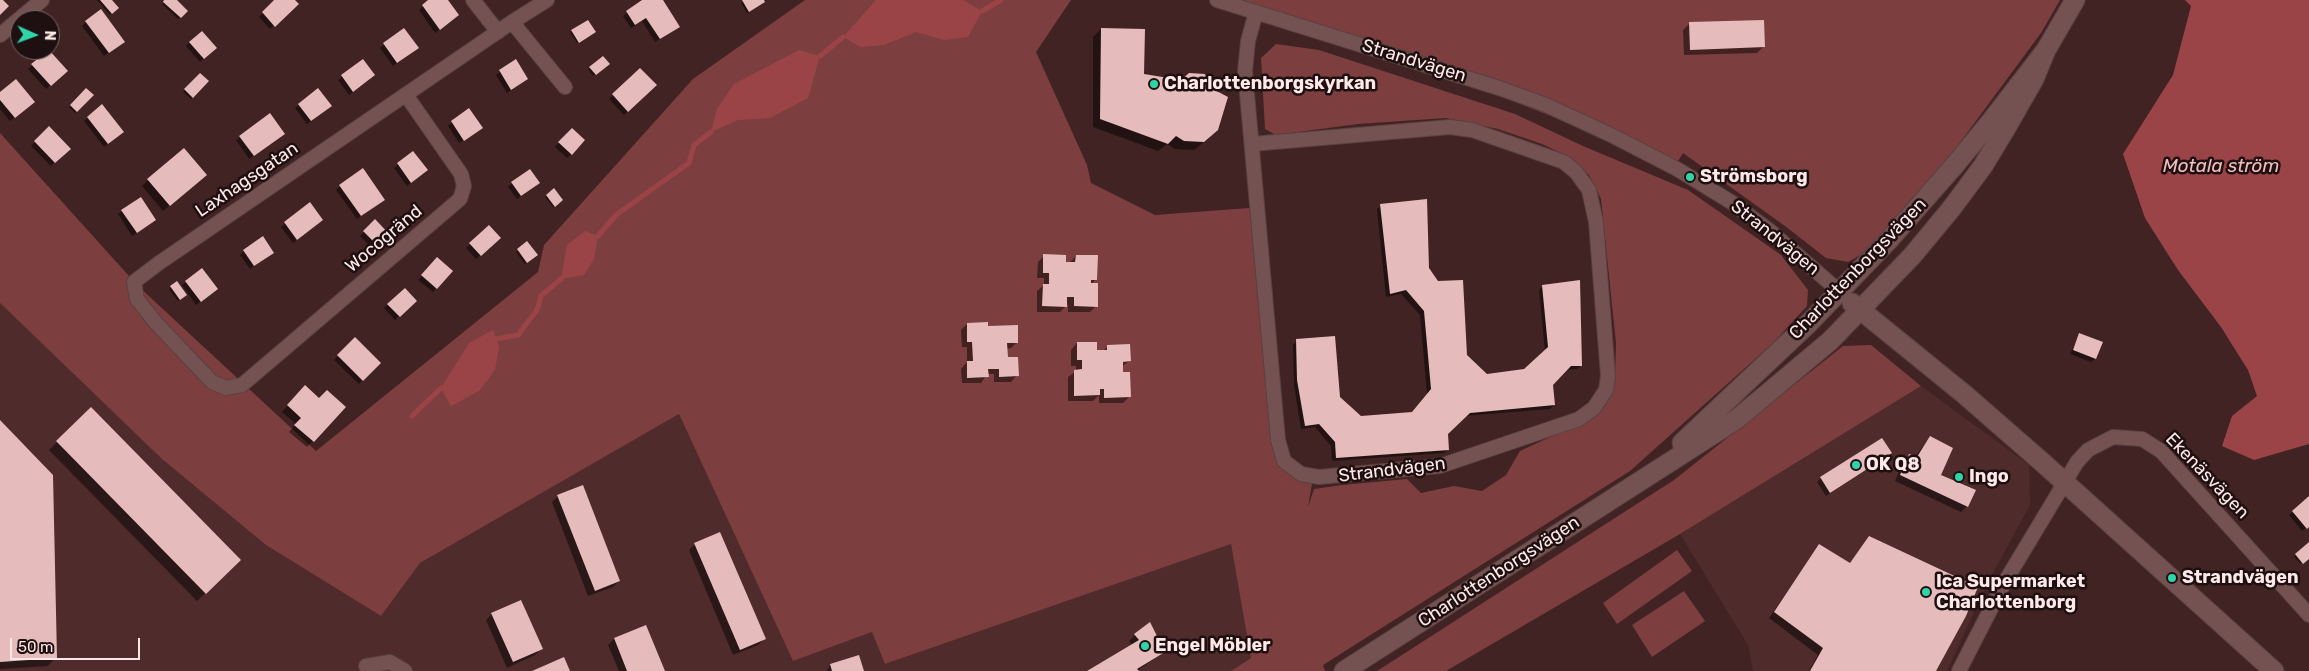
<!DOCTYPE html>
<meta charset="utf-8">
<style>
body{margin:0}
#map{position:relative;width:2309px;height:671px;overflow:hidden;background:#412323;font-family:Rubik,sans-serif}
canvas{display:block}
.north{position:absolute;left:10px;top:10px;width:50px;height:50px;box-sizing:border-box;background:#1e1010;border:1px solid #786766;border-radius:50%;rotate:92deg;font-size:14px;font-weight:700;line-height:20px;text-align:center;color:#fee9e8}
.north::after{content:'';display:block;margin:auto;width:18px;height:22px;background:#31d4a9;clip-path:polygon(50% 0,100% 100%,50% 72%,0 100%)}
.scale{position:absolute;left:10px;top:638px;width:130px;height:22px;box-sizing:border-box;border:2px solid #fee9e8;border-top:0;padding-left:6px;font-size:15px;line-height:18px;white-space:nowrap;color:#fee9e8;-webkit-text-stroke:4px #1e1010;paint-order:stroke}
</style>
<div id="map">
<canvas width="2309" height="671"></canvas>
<div class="north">N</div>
<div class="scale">50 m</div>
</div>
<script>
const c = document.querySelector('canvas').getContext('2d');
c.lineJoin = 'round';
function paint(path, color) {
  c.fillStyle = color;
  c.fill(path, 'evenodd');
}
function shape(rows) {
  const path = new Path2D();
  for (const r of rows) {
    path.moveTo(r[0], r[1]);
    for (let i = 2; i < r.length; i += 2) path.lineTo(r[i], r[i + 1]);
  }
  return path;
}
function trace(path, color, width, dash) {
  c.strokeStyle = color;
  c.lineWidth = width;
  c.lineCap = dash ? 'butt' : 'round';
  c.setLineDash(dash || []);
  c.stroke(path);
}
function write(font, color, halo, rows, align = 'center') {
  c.font = font + ' Rubik,sans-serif';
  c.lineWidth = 5;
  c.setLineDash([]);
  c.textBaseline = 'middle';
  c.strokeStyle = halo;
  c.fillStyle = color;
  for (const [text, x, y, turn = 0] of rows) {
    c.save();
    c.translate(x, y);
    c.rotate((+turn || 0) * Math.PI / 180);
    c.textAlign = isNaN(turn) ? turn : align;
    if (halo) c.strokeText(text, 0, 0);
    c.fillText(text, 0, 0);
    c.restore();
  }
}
paint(shape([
 [0,303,162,459,266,545,381,616,420,563,679,414,793,661,872,632,885,664,1231,544,1252,658,1231,671,0,671],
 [1921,386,2029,465,2030,505,1986,586,1947,671,1753,671,1748,645,1680,534]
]), '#502b2b');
paint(shape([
 [805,0,1071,0,1036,52,1087,165,1091,183,1155,215,1262,207,1284,461,1313,478,1308,507,1314,489,1342,485,1407,479,1421,493,1454,486,1482,491,1506,475,1520,451,1593,417,1605,406,1615,376,1616,343,1601,199,1589,175,1569,157,1542,144,1498,129,1446,118,1358,124,1276,135,1265,129,1261,58,1276,44,1319,50,1515,114,1583,146,1688,190,1781,255,1808,290,1807,306,1773,343,1630,471,1323,665,1325,671,1231,671,1251,658,1231,544,885,664,872,632,793,661,679,414,420,563,381,616,266,545,162,459,0,303,0,133,138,286,316,451,538,272,544,245,693,79],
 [1224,0,2060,0,2041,33,1953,152,1873,248,1848,262,1826,258,1785,226,1683,153,1675,166,1419,63],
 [1871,345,1921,386,1680,534,1446,671,1377,671,1674,480,1843,346],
 [1677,550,1692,571,1617,624,1603,603],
 [1684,591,1705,621,1652,657,1632,625]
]), '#7d3e3f');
paint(shape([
 [876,0,963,0,982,11,968,37,944,40,916,32,884,45,861,47,843,37],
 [2185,0,2309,0,2309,444,2254,460,2222,446,2232,416,2257,396,2248,370,2221,327,2178,270,2145,218,2123,154,2173,75,2191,6],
 [799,50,820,56,808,98,770,118,738,120,711,132,717,109,734,84],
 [585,231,598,236,594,259,584,275,561,279,567,245],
 [493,330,499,347,495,370,479,391,451,406,441,388,469,343]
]), '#9b4448');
paint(shape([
 [97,0,111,0,118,8,110,15],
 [166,0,175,0,186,11,178,19,162,4],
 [276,0,294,0,297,4,270,29,259,17],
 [431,0,446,0,454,19,435,33,419,10],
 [645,0,661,0,674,30,655,42,642,21,631,28,623,16],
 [745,0,762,0,762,4,747,13,741,3],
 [86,22,119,45,104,56,82,26],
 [1689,24,1763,47,1757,53,1684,55,1683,30],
 [1101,29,1143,75,1209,138,1194,150,1175,149,1167,144,1158,151,1093,127,1093,37],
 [403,30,413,52,393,66,380,48],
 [572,31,593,34,577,43,570,32],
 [190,42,211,52,200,62,186,46],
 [48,51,66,71,46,89,28,69],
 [363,60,370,79,349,95,338,80],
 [515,61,527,78,507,93,496,75],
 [607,66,593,76,588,69,590,68],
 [640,70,655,85,624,115,609,99],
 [200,74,207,81,191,99,183,92],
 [86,89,92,95,75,113,69,107],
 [0,94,29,106,10,121,0,109],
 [299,105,326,109,307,124,295,108],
 [102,106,118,135,104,147,84,121],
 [452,122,479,130,459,143,448,126],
 [49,128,69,149,51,166,31,146],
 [572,130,584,141,567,158,555,147],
 [240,137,279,138,249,159,236,140],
 [413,152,422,174,407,186,394,168],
 [148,180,199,181,163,211,142,186],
 [512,183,534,187,517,199,508,187],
 [340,186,379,203,357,219,336,190],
 [553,190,562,200,553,207,545,197],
 [309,204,322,220,293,243,281,227],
 [1381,206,1428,268,1465,356,1487,375,1524,370,1545,352,1539,290,1543,286,1581,365,1577,369,1566,370,1552,385,1554,405,1550,409,1464,416,1447,434,1448,449,1444,453,1332,461,1331,446,1315,427,1301,429,1294,385,1293,345,1297,341,1339,398,1361,417,1412,413,1427,394,1420,315,1401,294,1386,297,1377,209],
 [122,211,155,220,132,236,118,214],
 [375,221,389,235,374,250,360,236],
 [489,227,496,242,476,259,466,248],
 [527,243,534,257,525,264,516,252],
 [244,251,272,253,250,269,240,255],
 [1044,256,1065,263,1070,262,1076,256,1096,279,1091,284,1096,306,1090,312,1068,312,1068,304,1060,312,1037,312,1037,291,1044,285,1044,278,1037,278,1038,262],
 [434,263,436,288,433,292,418,280],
 [186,282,212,293,196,305,182,285],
 [177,283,186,295,178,301,169,289],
 [405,289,416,301,395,320,384,308],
 [967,324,987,328,1017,342,1011,348,1006,349,1007,358,1017,375,1011,382,994,382,994,374,987,374,981,383,962,383,961,369,967,362,967,347,962,347,961,330],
 [2080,334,2095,359,2091,362,2070,354],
 [355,339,379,363,359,384,334,360],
 [1077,343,1096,351,1103,351,1108,346,1129,361,1121,367,1129,397,1123,403,1099,403,1099,395,1093,401,1068,401,1068,377,1076,371,1076,366,1071,366,1071,350],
 [299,393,344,407,307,447,289,432,296,424,282,412],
 [91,408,239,560,197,601,49,450],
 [0,421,56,657,48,666,0,669],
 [1930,437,1939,476,1967,506,1961,512,1895,481,1903,462,1910,456,1915,457],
 [1890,453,1826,496,1817,482,1821,478],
 [558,496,619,581,613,587,588,596,552,502],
 [2309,497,2309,526,2302,531,2289,515],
 [1870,537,1934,671,1809,671,1818,655,1769,618,1820,545,1849,564],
 [695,544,764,639,758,645,733,655,689,550],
 [2309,544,2309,558,2301,564,2294,557],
 [492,614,541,649,535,655,507,668,486,620],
 [645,626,664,671,619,671,608,645,614,639],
 [1135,635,1164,652,1137,671,1090,671,1132,645,1129,641],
 [859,657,863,671,827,671,830,665]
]), '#0007');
trace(shape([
 [982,11,1001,0],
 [820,56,843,37],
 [598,236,616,215,689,163,694,145,711,132],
 [496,339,518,335,537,310,541,296,561,279],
 [412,416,441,388]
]), '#9b4448', 5);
paint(shape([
 [0,0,3,0,9,6,0,15],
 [100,0,112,0,119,8,112,14],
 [164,0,177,0,188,11,181,18,163,2],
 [274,0,295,0,299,4,275,27,262,12],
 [428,0,448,0,459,15,440,30,422,5],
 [642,0,663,0,680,27,660,39,646,18,635,25,626,11],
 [742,0,764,0,765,2,749,12],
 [101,9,125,42,109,53,85,21],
 [588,20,596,32,579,43,571,30],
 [1764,20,1765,47,1690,50,1689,22],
 [404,28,419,48,397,63,383,43],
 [1101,28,1145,29,1144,74,1181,80,1189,73,1205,74,1209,87,1228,97,1218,130,1204,142,1184,141,1176,136,1168,144,1100,119],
 [202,31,217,48,204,59,189,42],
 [49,50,68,71,51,86,31,64],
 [603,56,610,64,596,75,589,67],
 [363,59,375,75,353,92,341,75],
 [516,59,528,79,511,90,499,70],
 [640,68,657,85,628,112,612,94],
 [200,73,209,81,193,98,184,89],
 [16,79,35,102,15,118,0,100,0,92],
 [86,88,94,95,77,112,70,105],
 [318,88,332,106,311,121,298,104],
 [102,104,124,132,108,144,87,117],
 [469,108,483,128,464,141,451,121],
 [270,113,285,134,254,156,239,136],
 [49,126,71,149,55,163,34,141],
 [572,128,585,140,572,155,558,142],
 [184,148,207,175,170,206,147,179],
 [413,151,428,170,411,183,397,163],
 [363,168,385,200,361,216,339,185],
 [530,169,540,183,521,196,511,182],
 [554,188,563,200,555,207,546,195],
 [141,197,156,220,137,233,121,210],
 [1427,199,1429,268,1438,281,1463,280,1467,355,1487,374,1524,369,1548,347,1542,285,1580,280,1582,366,1571,366,1553,385,1555,405,1470,413,1448,434,1449,450,1336,458,1335,442,1319,424,1305,426,1297,380,1296,339,1335,336,1340,397,1361,416,1412,412,1431,389,1424,311,1406,290,1390,294,1380,204],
 [310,202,323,220,297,240,284,222],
 [375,219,390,235,379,247,363,231],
 [489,225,501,238,481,256,469,243],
 [263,236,274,253,254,266,243,250],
 [527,241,538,255,527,263,517,249],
 [1043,254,1066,255,1066,262,1075,262,1076,255,1098,255,1097,280,1091,280,1091,283,1098,283,1098,307,1074,306,1074,297,1067,297,1067,307,1042,306,1043,284,1049,284,1049,273,1043,273],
 [437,257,453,271,437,289,421,275],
 [202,268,218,289,201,302,185,281],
 [177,281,187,295,180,300,170,286],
 [405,288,417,301,400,317,387,304],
 [988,322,988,326,1018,325,1018,343,1007,343,1008,357,1018,357,1019,376,999,377,999,369,988,369,989,377,967,378,967,361,973,361,972,342,967,342,967,323],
 [2079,333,2103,342,2096,359,2073,350],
 [355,337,381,363,363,381,337,355],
 [1077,342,1097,342,1097,350,1107,350,1107,345,1130,344,1131,361,1123,362,1123,372,1130,372,1131,397,1104,398,1104,389,1100,389,1100,395,1074,396,1074,370,1082,369,1082,360,1077,360],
 [305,385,319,398,327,390,346,407,314,442,294,425,301,418,287,405],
 [91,407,241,560,206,594,56,441],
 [0,420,53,475,57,658,0,662],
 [1930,436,1953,448,1941,475,1976,490,1968,507,1900,475,1909,454,1917,457],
 [1882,438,1892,453,1830,493,1820,477],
 [583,485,620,581,595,591,557,495],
 [2309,496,2309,527,2307,529,2292,511],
 [720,532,766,639,740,650,694,543],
 [1869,536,1978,587,1966,616,1936,671,1810,671,1823,648,1774,612,1819,544,1850,563],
 [2309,542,2309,559,2303,564,2295,554],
 [521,600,543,649,513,662,491,613],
 [1150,622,1165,652,1137,669,1139,671,1087,671,1139,640,1134,634],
 [646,625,665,671,627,671,614,638],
 [859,655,864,671,832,671,830,664],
 [564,657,570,671,532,671]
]), '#e5bcbb');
const street = shape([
 [473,0,498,32],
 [1217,0,1499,88,1546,105,1611,135,1677,169,1731,202,1770,231,1840,292],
 [512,22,565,87],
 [0,35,42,0],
 [406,95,461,174,464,186,460,199,242,385,226,388,212,382,156,323,137,299,134,282,159,263,512,22,547,0],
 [1252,144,1450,127,1472,130,1564,162,1576,172,1589,190,1596,222,1608,376,1606,390,1594,408,1579,419,1440,466,1319,477,1301,474,1284,461,1278,440,1245,71,1248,41,1256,12],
 [366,666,390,662,405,671],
 [1959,671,2003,585,2077,462,2088,450,2113,437,2142,439,2161,451,2309,615]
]);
const secondary = shape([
 [1852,303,1964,394,2042,462,2274,671],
 [1682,443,1810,322,1888,241,1954,166,1992,120,2046,50,2075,0],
 [1344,671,1737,419,1830,341,1912,256,1951,209,1983,166,2006,128,2034,79,2046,50]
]);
trace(street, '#5a4041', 16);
trace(secondary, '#5a4041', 21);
trace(street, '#745251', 14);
trace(secondary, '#745251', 19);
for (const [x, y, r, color] of [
 [1154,84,5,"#31d4a9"],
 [1690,177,5,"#31d4a9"],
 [1856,465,5,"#31d4a9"],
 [1959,477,5,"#31d4a9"],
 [2172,578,5,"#31d4a9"],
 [1926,592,5,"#31d4a9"],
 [1145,646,5,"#31d4a9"]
]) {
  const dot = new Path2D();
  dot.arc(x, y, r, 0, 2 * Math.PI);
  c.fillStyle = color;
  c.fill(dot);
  trace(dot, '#1e1010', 2);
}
write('18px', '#fee9e8', '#1e1010', [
 ["Strandvägen",1414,61,17],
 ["Laxhagsgatan",247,180,-34],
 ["Strandvägen",1775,238,39],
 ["Wocogränd",384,239,-40],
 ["Charlottenborgsvägen",1858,269,-46],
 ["Strandvägen",1392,470,-7],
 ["Ekenäsvägen",2207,476,46],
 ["Charlottenborgsvägen",1499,572,-33]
]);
write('bold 18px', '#fee9e8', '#1e1010', [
 ["Charlottenborgskyrkan",1164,84],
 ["Strömsborg",1700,177],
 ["OK Q8",1866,465],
 ["Ingo",1969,477],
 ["Strandvägen",2182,578],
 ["Ica Supermarket",1936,582],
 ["Charlottenborg",1936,603],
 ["Engel Möbler",1155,646]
], 'left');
write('italic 19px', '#f1bebd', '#1e1010', [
 ["Motala ström",2221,167]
]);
</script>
